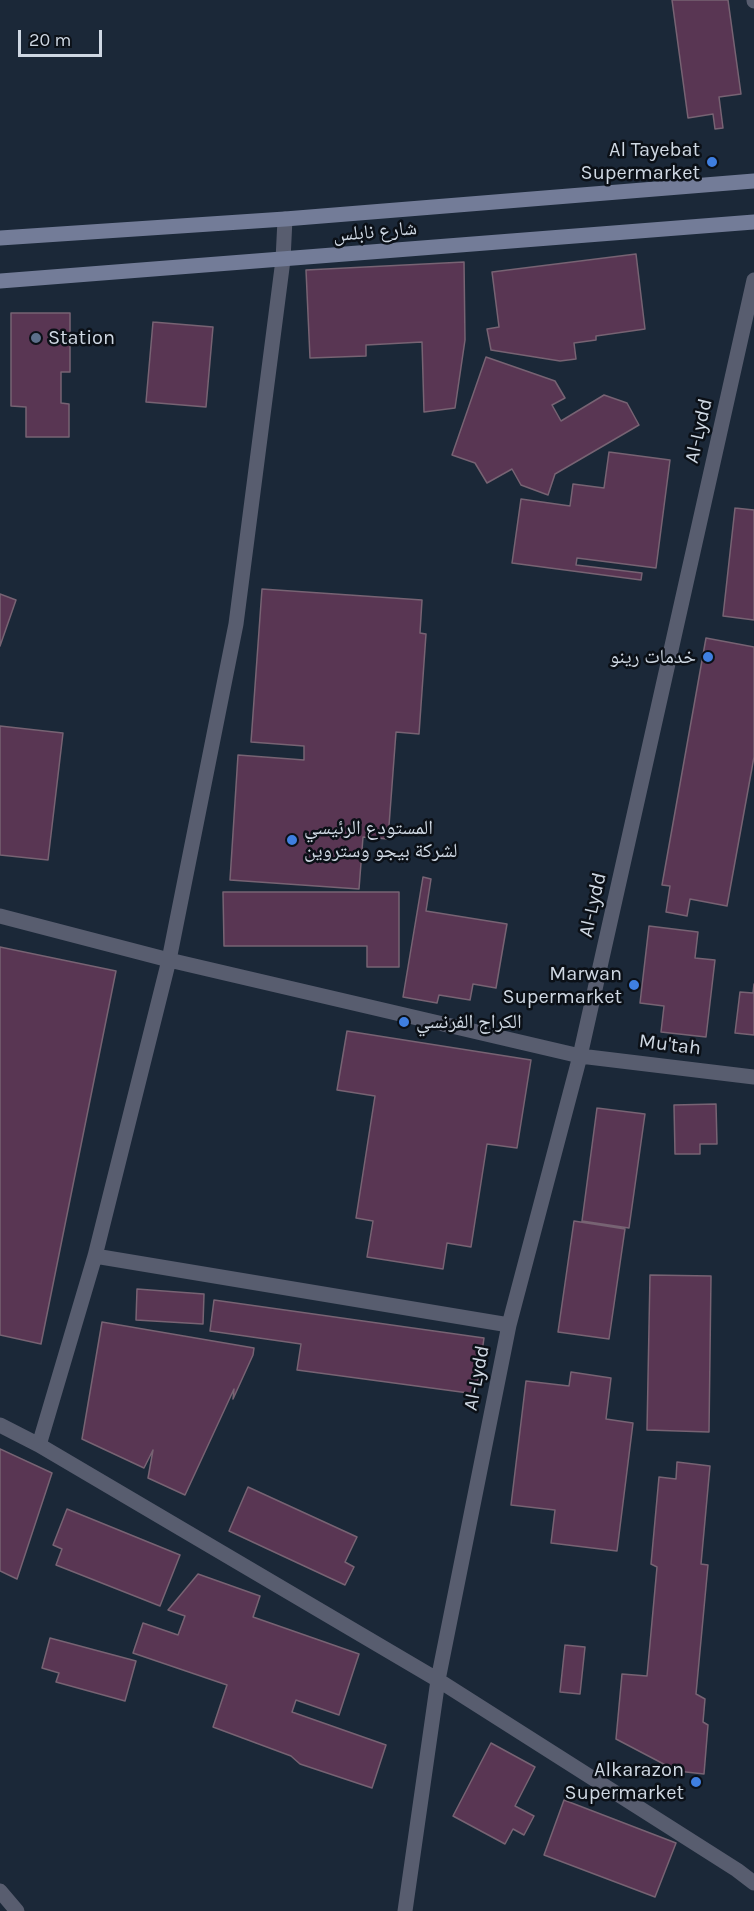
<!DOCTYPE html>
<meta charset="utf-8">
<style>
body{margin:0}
#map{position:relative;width:754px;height:1911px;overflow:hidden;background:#1b2838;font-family:Karla,sans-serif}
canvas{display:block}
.scale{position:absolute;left:18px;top:30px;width:84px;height:27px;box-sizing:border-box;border:3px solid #cfd8e3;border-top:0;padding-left:8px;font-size:18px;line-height:21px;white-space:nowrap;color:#cfd8e3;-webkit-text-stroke:4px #0b1017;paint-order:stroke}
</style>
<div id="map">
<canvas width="754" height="1911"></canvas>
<div class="scale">20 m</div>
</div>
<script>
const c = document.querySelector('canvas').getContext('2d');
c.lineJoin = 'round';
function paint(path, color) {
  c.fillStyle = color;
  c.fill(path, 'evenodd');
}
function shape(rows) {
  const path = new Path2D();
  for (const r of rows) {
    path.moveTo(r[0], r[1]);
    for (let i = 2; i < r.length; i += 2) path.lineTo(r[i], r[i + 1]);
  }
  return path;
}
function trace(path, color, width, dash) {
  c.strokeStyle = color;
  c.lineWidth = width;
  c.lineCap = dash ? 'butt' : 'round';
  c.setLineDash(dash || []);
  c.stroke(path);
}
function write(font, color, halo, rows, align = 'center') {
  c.font = font + ' Karla,"Noto Naskh Arabic",sans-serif';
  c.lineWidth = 5;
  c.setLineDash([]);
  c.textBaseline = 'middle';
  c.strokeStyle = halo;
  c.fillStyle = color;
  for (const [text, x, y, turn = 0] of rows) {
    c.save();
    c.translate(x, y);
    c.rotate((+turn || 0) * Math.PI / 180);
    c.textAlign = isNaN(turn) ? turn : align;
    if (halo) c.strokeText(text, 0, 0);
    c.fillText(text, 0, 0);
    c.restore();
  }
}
const building = shape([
 [672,0,728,0,741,94,719,97,723,128,715,129,713,114,688,118,672,0],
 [636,254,645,329,596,336,596,340,574,343,576,359,560,361,491,350,487,329,499,327,492,272,636,254],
 [464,262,465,340,455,408,424,412,422,342,366,345,366,356,310,358,306,270,464,262],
 [11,313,70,313,70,372,61,372,61,403,69,404,69,437,26,437,26,407,11,406,11,313],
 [153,322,213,327,206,407,146,402,153,322],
 [486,357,555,381,565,398,552,405,561,421,604,395,627,403,639,425,555,474,548,495,521,485,512,469,487,483,475,463,452,455,486,357],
 [609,452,670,460,656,568,577,558,576,565,642,573,641,580,512,563,521,499,570,506,573,484,604,488,609,452],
 [735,508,754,510,754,620,723,616,735,508],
 [262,589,422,600,420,633,426,634,419,734,396,732,388,839,363,837,359,889,230,880,238,755,304,760,304,746,251,742,262,589],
 [0,594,16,600,0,646,0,594],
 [706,638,754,647,754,757,727,906,690,899,687,916,666,912,670,886,662,885,706,638],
 [0,726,63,733,48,860,0,855,0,726],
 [423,877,431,879,426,911,507,924,496,988,473,984,470,1000,439,995,437,1003,403,997,423,877],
 [223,892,399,892,399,967,367,967,367,946,224,946,223,892],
 [649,926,698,932,695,958,715,960,706,1037,661,1032,664,1006,640,1003,649,926],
 [0,947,116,971,41,1344,0,1335,0,947],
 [754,984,754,1035,735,1033,740,992,753,993,754,984],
 [347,1031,531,1060,517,1148,487,1144,471,1247,447,1243,443,1269,367,1257,373,1221,356,1218,375,1096,337,1090,347,1031],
 [716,1104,717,1144,700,1144,700,1154,675,1154,674,1105,716,1104],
 [597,1108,645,1114,629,1228,582,1221,597,1108],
 [574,1221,625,1229,609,1339,558,1332,574,1221],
 [650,1275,711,1276,709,1432,647,1430,650,1275],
 [137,1289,204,1294,203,1324,136,1320,137,1289],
 [214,1300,484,1338,476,1394,297,1370,301,1344,210,1331,214,1300],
 [102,1322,254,1348,253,1355,233,1399,234,1389,185,1495,148,1478,153,1450,144,1468,82,1439,102,1322],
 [571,1372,611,1378,606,1419,633,1423,617,1551,551,1543,555,1510,511,1505,526,1381,569,1386,571,1372],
 [0,1449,52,1473,17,1579,0,1571,0,1449],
 [677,1462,710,1466,701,1564,708,1565,696,1694,705,1699,703,1722,708,1725,704,1774,677,1771,616,1739,622,1674,647,1676,657,1567,651,1564,659,1477,676,1479,677,1462],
 [248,1487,357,1537,345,1562,354,1567,345,1585,229,1531,248,1487],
 [67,1509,180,1555,160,1606,56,1565,62,1549,53,1545,67,1509],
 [198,1574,260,1596,253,1617,359,1654,339,1715,296,1700,292,1712,386,1745,372,1788,300,1764,291,1756,213,1727,227,1685,133,1653,143,1623,178,1635,185,1616,168,1610,198,1574],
 [50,1638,136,1661,125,1701,56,1682,59,1673,42,1668,50,1638],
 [565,1645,585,1647,580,1694,560,1692,565,1645],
 [491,1743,535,1767,515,1806,534,1816,524,1835,513,1829,505,1844,453,1816,491,1743],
 [564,1800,676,1843,655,1897,544,1855,564,1800]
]);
paint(building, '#593653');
trace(building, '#776373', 1.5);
trace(shape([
 [754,0,754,1],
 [0,916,169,960,580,1056,754,1077],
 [95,1256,509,1325],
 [0,1425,39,1445,438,1680,737,1870,754,1883],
 [39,1445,95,1256,169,960,236,624,283,260,285,219],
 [0,1891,17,1911],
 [405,1911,438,1680,509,1325,580,1056,754,280]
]), '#585d6f', 15);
trace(shape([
 [0,238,285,219,754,181],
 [0,281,754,222]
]), '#737c98', 15);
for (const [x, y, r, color] of [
 [712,162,6,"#3f7fe0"],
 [36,338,6,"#5c6f8a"],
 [708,657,6,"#3f7fe0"],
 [292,840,6,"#3f7fe0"],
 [634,985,6,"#3f7fe0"],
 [404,1022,6,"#3f7fe0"],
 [696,1782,6,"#3f7fe0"]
]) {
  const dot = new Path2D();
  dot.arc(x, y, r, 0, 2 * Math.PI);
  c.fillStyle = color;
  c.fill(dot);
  trace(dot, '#0b1017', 2);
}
write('20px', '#cfd8e3', '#0b1017', [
 ["Al Tayebat",700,150],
 ["Supermarket",700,173],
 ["Station",48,338,"left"],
 ["خدمات رينو",696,657],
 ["المستودع الرئيسي",304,828,"left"],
 ["لشركة بيجو وستروين",304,851,"left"],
 ["Marwan",622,974],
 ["Supermarket",622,997],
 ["الكراج الفرنسي",416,1022,"left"],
 ["Alkarazon",684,1770],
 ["Supermarket",684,1793]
], 'right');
write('20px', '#cfd8e3', '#0b1017', [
 ["شارع نابلس",375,232,-5],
 ["Al-Lydd",699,431,-77],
 ["Al-Lydd",593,905,-77],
 ["Mu'tah",670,1045,7],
 ["Al-Lydd",477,1378,-79]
]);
</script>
